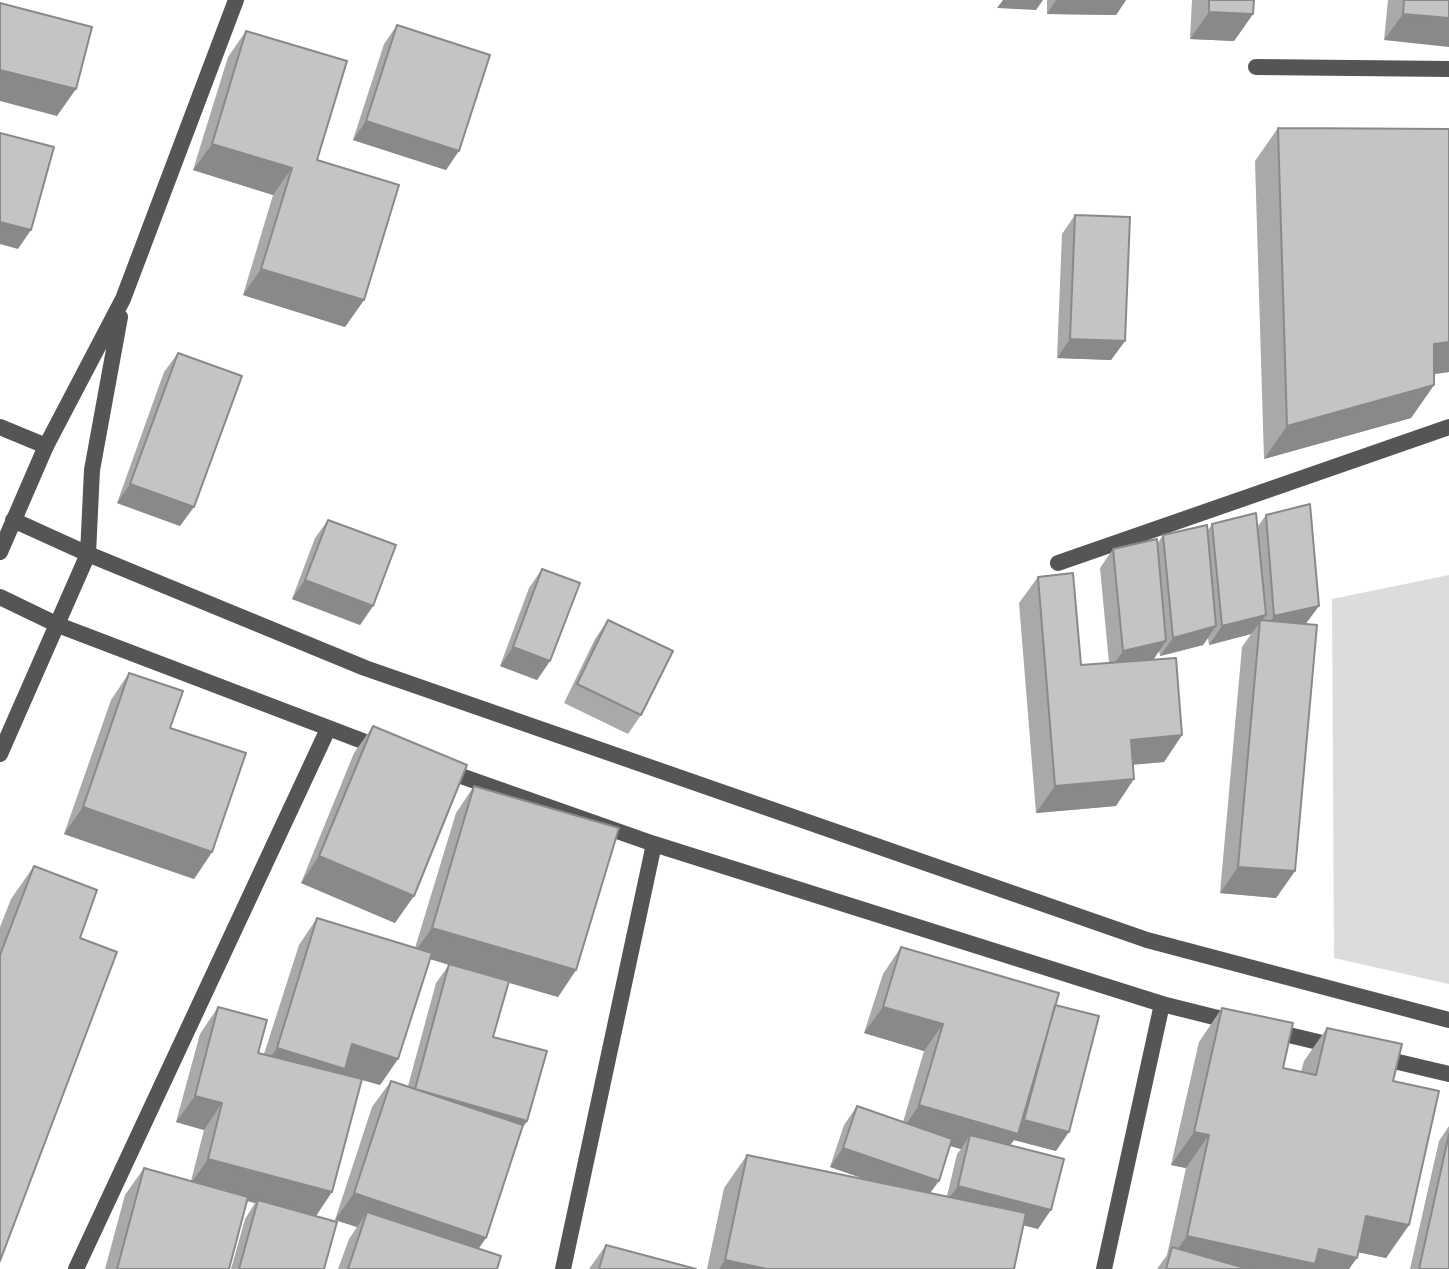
<!DOCTYPE html>
<style>
body{margin:0}
canvas{display:block;background:#fff}
</style>
<canvas width="1449" height="1269"></canvas>
<script>
const c = document.querySelector('canvas').getContext('2d');
c.lineJoin = 'round';
function paint(path, color) {
  c.fillStyle = color;
  c.fill(path, 'evenodd');
}
function shape(rows) {
  const path = new Path2D();
  for (const r of rows) {
    path.moveTo(r[0], r[1]);
    for (let i = 2; i < r.length; i += 2) path.lineTo(r[i], r[i + 1]);
  }
  return path;
}
function trace(path, color, width, dash) {
  c.strokeStyle = color;
  c.lineWidth = width;
  c.lineCap = dash ? 'butt' : 'round';
  c.setLineDash(dash || []);
  c.stroke(path);
}
paint(shape([
 [1449,575,1449,984,1334,958,1332,599]
]), '#dcdcdc');
trace(shape([
 [1256,67,1449,69],
 [0,427,46,446],
 [1058,563,1449,427],
 [76,1269,328,729],
 [563,1269,654,844],
 [1104,1269,1162,1004]
]), '#555', 16);
trace(shape([
 [13,520,88,554,365,668,1147,940,1449,1020],
 [0,552,46,446,123,299,236,0],
 [0,597,58,625,381,748],
 [0,754,88,554,92,470,120,317],
 [444,770,654,844,1162,1004,1234,1022],
 [1272,1031,1335,1046],
 [1377,1057,1449,1074]
]), '#555', 16);
paint(shape([
 [1047,0,1126,0,1116,15,1047,14],
 [1192,0,1254,0,1253,14,1234,41,1190,39],
 [1388,0,1449,0,1384,40],
 [397,25,446,170,353,140,384,44],
 [246,31,317,160,364,300,345,327,243,295,273,195,193,170,228,57],
 [1278,128,1449,129,1449,372,1434,374,1434,385,1411,418,1264,459,1255,161],
 [1075,215,1125,341,1111,360,1057,358,1062,234],
 [178,353,180,526,117,503,164,372],
 [1266,515,1306,624,1295,871,1276,898,1220,893,1242,647,1251,634,1209,645,1208,638,1203,645,1160,656,1159,651,1153,660,1182,735,1164,762,1133,765,1116,806,1036,813,1019,603,1038,577,1081,665,1109,663,1100,568,1113,549,1158,543,1163,535,1208,530,1212,524,1258,526],
 [328,520,373,606,360,625,292,599,315,538],
 [542,569,550,661,537,680,500,666,529,588],
 [608,620,641,715,628,734,564,703,595,639],
 [129,673,170,728,212,852,194,879,64,834,111,700],
 [373,726,395,923,301,883,354,753],
 [474,786,576,970,558,997,509,983,493,1037,527,1121,523,1127,478,1249,497,1269,338,1269,349,1239,357,1227,335,1220,372,1107,391,1081,408,1086,436,983,449,965,430,959,398,1059,380,1085,362,1080,316,1216,324,1269,231,1269,245,1219,255,1203,247,1201,229,1269,105,1269,125,1195,144,1168,191,1181,204,1130,176,1122,200,1034,218,1007,258,1053,264,1054,299,945,317,918,415,948,456,813],
 [34,866,80,938,0,1261,0,927,11,899],
 [901,947,1055,1005,1056,1151,1014,1140,1010,1145,1038,1229,1023,1225,1014,1269,707,1269,724,1188,747,1155,868,1180,830,1167,844,1125,857,1106,903,1122,924,1051,864,1033,883,974],
 [950,1146,961,1149,957,1154,947,1196,930,1193],
 [1222,1008,1283,1068,1301,1072,1304,1061,1327,1028,1393,1081,1409,1225,1386,1258,1358,1252,1349,1269,1157,1269,1167,1255,1186,1168,1171,1165,1199,1042],
 [1449,1126,1449,1269,1410,1269,1439,1141],
 [606,1245,696,1269,589,1269]
]), '#a9a9a9');
paint(shape([
 [1003,0,1043,0,1036,10,997,8],
 [1056,0,1126,0,1116,15,1047,14],
 [1209,12,1253,14,1234,41,1190,39],
 [1403,14,1449,18,1449,47,1384,40],
 [0,70,76,89,57,116,0,101],
 [366,121,459,151,446,170,353,140],
 [212,144,292,168,273,195,193,170],
 [0,222,31,230,18,249,0,244],
 [261,269,364,300,345,327,243,295],
 [1070,339,1125,341,1111,360,1057,358],
 [1449,342,1449,372,1411,377,1434,344],
 [1434,385,1411,418,1264,459,1287,426],
 [130,484,194,507,180,526,117,503],
 [305,580,373,606,360,625,292,599],
 [1319,606,1305,625,1261,635,1274,616],
 [1266,615,1251,634,1209,645,1222,626],
 [1216,626,1203,645,1160,656,1173,638],
 [1166,641,1153,660,1110,670,1123,651],
 [513,647,550,661,537,680,500,666],
 [1182,735,1164,762,1112,766,1131,740],
 [1134,779,1116,806,1036,813,1055,786],
 [83,807,212,852,194,879,64,834],
 [319,856,414,896,395,923,301,883],
 [1238,867,1295,871,1276,898,1220,893],
 [432,928,576,970,558,997,413,954],
 [883,1007,943,1024,924,1051,864,1033],
 [352,1044,398,1059,380,1085,342,1074,258,1075,277,1048],
 [415,1090,527,1121,514,1140],
 [195,1096,222,1103,204,1130,176,1122],
 [919,1105,1015,1133,1024,1120,1069,1132,1056,1151,1014,1140,999,1160,970,1135,961,1149,901,1132],
 [1194,1132,1209,1135,1186,1168,1171,1165],
 [843,1148,939,1181,925,1200,830,1167],
 [208,1159,332,1192,314,1219,258,1200,255,1203,189,1186],
 [958,1186,1051,1210,1038,1229,944,1205],
 [354,1193,486,1238,468,1264,367,1212,357,1227,335,1220],
 [1366,1216,1409,1225,1386,1258,1343,1249],
 [1187,1236,1319,1249,1357,1258,1349,1269,1166,1269,1168,1262],
 [725,1260,767,1269,719,1269]
]), '#898989');
const building = shape([
 [1209,0,1254,0,1253,14,1209,12,1209,0],
 [1404,0,1449,0,1449,18,1403,14,1404,0],
 [0,3,92,27,76,89,0,70,0,3],
 [397,25,490,55,459,151,366,121,397,25],
 [246,31,347,61,317,160,399,185,364,300,261,269,292,168,212,144,246,31],
 [1278,128,1449,129,1449,342,1434,344,1434,385,1287,426,1278,128],
 [0,133,54,147,31,230,0,222,0,133],
 [1075,215,1130,217,1125,341,1070,339,1075,215],
 [178,353,242,376,194,507,130,484,178,353],
 [1310,504,1319,606,1274,616,1266,515,1310,504],
 [1256,513,1266,615,1222,626,1212,524,1256,513],
 [328,520,396,545,373,606,305,580,328,520],
 [1207,525,1216,626,1173,638,1163,535,1207,525],
 [1157,539,1166,641,1123,651,1113,549,1157,539],
 [542,569,580,583,550,661,513,647,542,569],
 [1073,573,1081,665,1176,658,1182,735,1131,740,1134,779,1055,786,1038,577,1073,573],
 [608,620,673,651,641,715,577,684,608,620],
 [1260,620,1317,625,1295,871,1238,867,1260,620],
 [129,673,183,691,170,728,246,753,212,852,83,807,129,673],
 [373,726,467,765,414,896,319,856,373,726],
 [474,786,619,828,576,970,432,928,474,786],
 [34,866,97,890,80,938,117,952,0,1261,0,955,34,866],
 [317,918,432,953,398,1059,352,1044,345,1069,277,1048,317,918],
 [901,947,1059,993,1018,1134,919,1105,943,1024,883,1007,901,947],
 [449,964,509,981,493,1037,547,1051,527,1121,415,1089,449,964],
 [1055,1005,1099,1016,1069,1132,1024,1120,1055,1005],
 [218,1007,267,1020,258,1053,362,1079,332,1192,208,1159,222,1103,195,1096,218,1007],
 [1222,1008,1293,1023,1283,1068,1316,1075,1327,1028,1402,1044,1393,1081,1439,1091,1409,1225,1366,1216,1357,1258,1319,1249,1315,1264,1187,1236,1209,1135,1194,1132,1222,1008],
 [391,1081,523,1125,486,1238,354,1193,391,1081],
 [857,1106,952,1139,939,1181,843,1148,857,1106],
 [1449,1134,1449,1269,1419,1269,1449,1134],
 [970,1135,1064,1159,1051,1210,958,1186,970,1135],
 [747,1155,1026,1213,1014,1269,767,1269,725,1260,747,1155],
 [144,1168,248,1197,229,1269,117,1269,144,1168],
 [258,1200,337,1222,324,1269,239,1269,258,1200],
 [367,1212,501,1256,497,1269,348,1269,367,1212],
 [606,1245,696,1269,599,1269,606,1245],
 [1172,1247,1248,1269,1166,1269,1172,1247]
]);
paint(building, '#c4c4c4');
trace(building, '#898989', 2);
</script>
